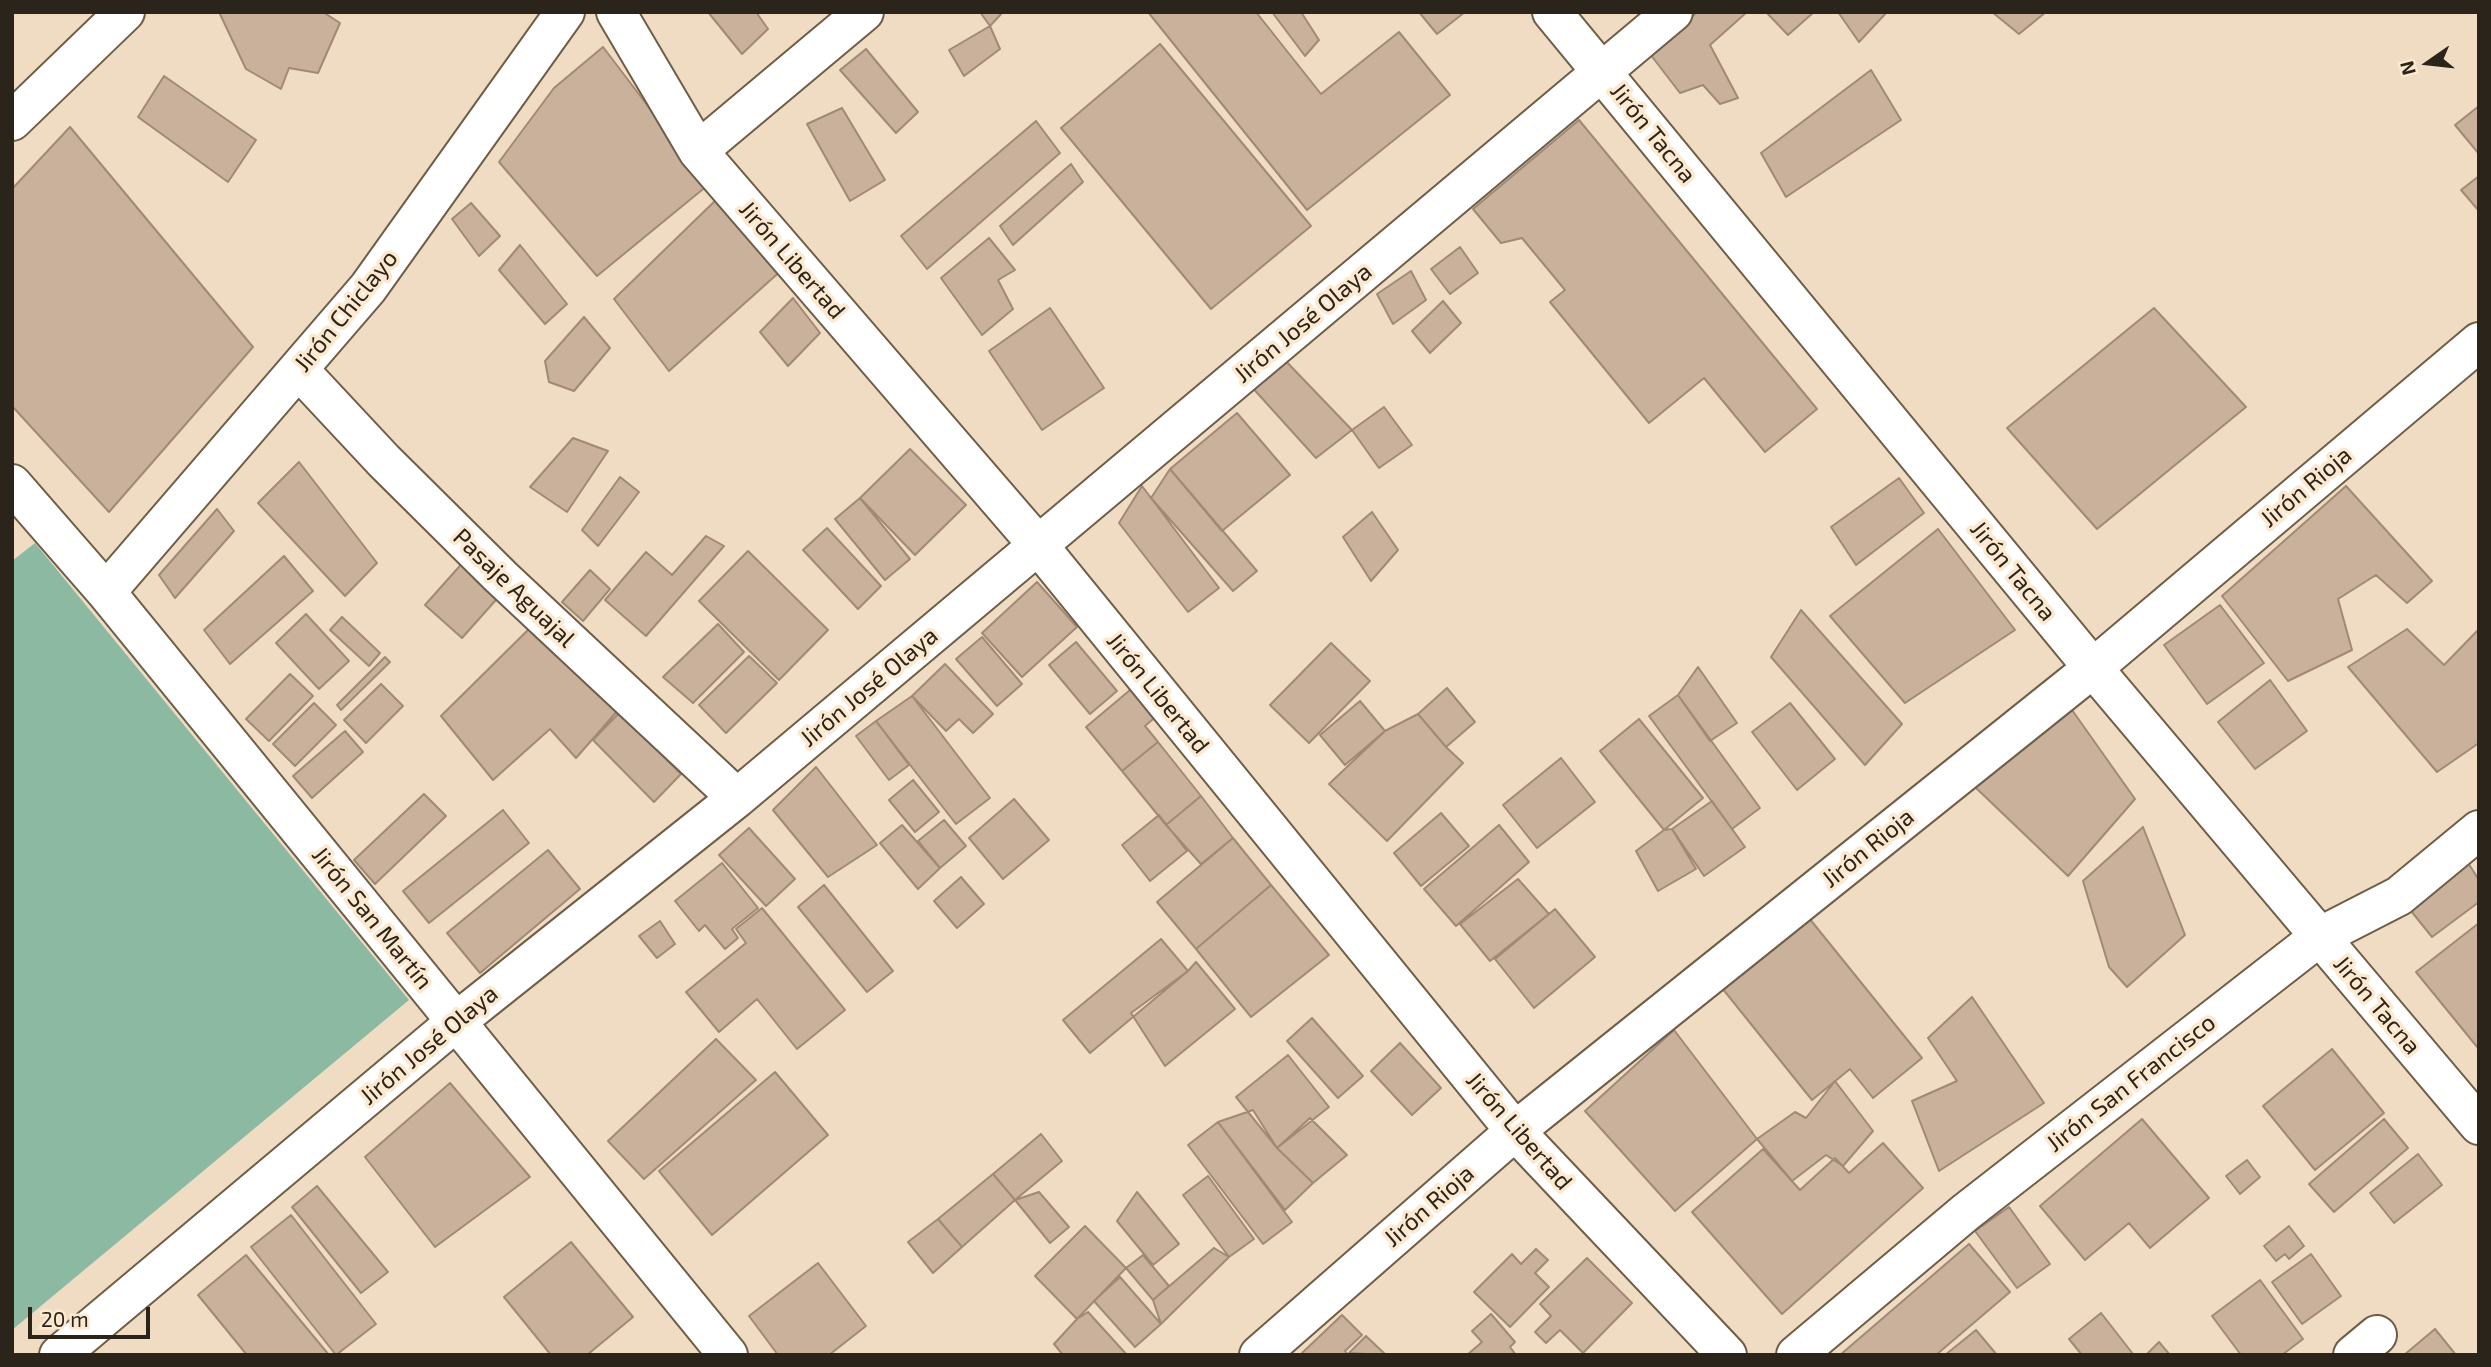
<!DOCTYPE html>
<meta charset="utf-8">
<style>
body{margin:0}
#map{position:relative;width:2491px;height:1367px;overflow:hidden;background:#f0dcc3;font-family:"Exo 2",sans-serif}
canvas{display:block}
.frame{position:absolute;inset:0;border:14px solid #2b241a;pointer-events:none}
.north{position:absolute;left:2393px;top:28px;width:70px;height:70px;-webkit-text-stroke:5px #fde9d0;paint-order:stroke;rotate:256deg;font-size:19px;font-weight:700;line-height:28px;text-align:center;color:#2b241a}
.north::after{content:'';display:block;margin:auto;width:24px;height:32px;background:#2b241a;clip-path:polygon(50% 0,100% 100%,50% 72%,0 100%)}
.scale{position:absolute;left:28px;top:1307px;width:122px;height:32px;box-sizing:border-box;border:4px solid #2b241a;border-top:0;padding-left:9px;font-size:21px;line-height:24px;white-space:nowrap;color:#2b241a;-webkit-text-stroke:5px #fde9d0;paint-order:stroke}
</style>
<div id="map">
<canvas width="2491" height="1367"></canvas>
<div class="frame"></div>
<div class="north">N</div>
<div class="scale">20 m</div>
</div>
<script>
const c = document.querySelector('canvas').getContext('2d');
c.lineJoin = 'round';
function paint(path, color) {
  c.fillStyle = color;
  c.fill(path, 'evenodd');
}
function shape(rows) {
  const path = new Path2D();
  for (const r of rows) {
    path.moveTo(r[0], r[1]);
    for (let i = 2; i < r.length; i += 2) path.lineTo(r[i], r[i + 1]);
  }
  return path;
}
function trace(path, color, width, dash) {
  c.strokeStyle = color;
  c.lineWidth = width;
  c.lineCap = dash ? 'butt' : 'round';
  c.setLineDash(dash || []);
  c.stroke(path);
}
function write(font, color, halo, rows, align = 'center') {
  c.font = font + ' "Exo 2",sans-serif';
  c.lineWidth = 7;
  c.setLineDash([]);
  c.textBaseline = 'middle';
  c.strokeStyle = halo;
  c.fillStyle = color;
  for (const [text, x, y, turn = 0] of rows) {
    c.save();
    c.translate(x, y);
    c.rotate((+turn || 0) * Math.PI / 180);
    c.textAlign = isNaN(turn) ? turn : align;
    if (halo) c.strokeText(text, 0, 0);
    c.fillText(text, 0, 0);
    c.restore();
  }
}
paint(shape([
 [35,543,409,1000,12,1330,12,561]
]), '#8bb9a2');
const building = shape([
 [219,12,323,12,340,23,318,73,289,68,281,89,246,69,219,12],
 [708,12,756,12,768,29,742,54,708,12],
 [980,12,1003,12,990,26,980,12],
 [1148,12,1256,12,1321,94,1399,32,1450,95,1307,210,1148,12],
 [1272,12,1301,12,1319,40,1305,56,1272,12],
 [1419,12,1465,12,1437,34,1419,12],
 [1697,12,1747,12,1710,45,1738,98,1720,104,1703,85,1680,93,1650,54,1697,12],
 [1766,12,1814,12,1788,35,1766,12],
 [1838,12,1887,12,1859,42,1838,12],
 [1992,12,2046,12,2019,34,1992,12],
 [990,26,1000,49,964,76,949,50,990,26],
 [1160,44,1311,226,1211,309,1061,128,1160,44],
 [603,47,708,185,597,276,499,162,554,88,603,47],
 [866,49,918,112,896,133,840,70,866,49],
 [1871,70,1901,120,1786,197,1761,153,1871,70],
 [164,76,256,140,228,182,138,117,164,76],
 [2479,106,2479,154,2455,125,2479,106],
 [842,108,885,180,850,201,807,124,842,108],
 [1579,120,1817,409,1765,452,1704,378,1649,423,1550,302,1565,290,1522,238,1501,243,1473,209,1579,120],
 [1036,121,1060,153,927,269,901,236,1036,121],
 [70,127,253,347,109,512,12,406,12,189,70,127],
 [1071,164,1083,182,1013,245,1000,226,1071,164],
 [2479,176,2479,211,2461,190,2479,176],
 [720,196,784,268,669,371,614,299,720,196],
 [471,203,500,236,479,256,452,219,471,203],
 [989,238,1015,270,998,280,1013,309,982,335,941,278,989,238],
 [520,245,567,304,545,324,499,270,520,245],
 [1460,247,1478,273,1450,294,1431,269,1460,247],
 [1411,271,1426,300,1393,324,1377,294,1411,271],
 [793,298,820,333,788,366,760,332,793,298],
 [1443,301,1461,323,1430,353,1412,331,1443,301],
 [1050,308,1104,388,1042,430,989,351,1050,308],
 [2154,308,2246,407,2097,529,2007,428,2154,308],
 [584,317,610,348,574,391,549,382,545,361,584,317],
 [1281,356,1352,430,1316,458,1250,385,1281,356],
 [1384,407,1412,445,1379,468,1352,430,1384,407],
 [1237,413,1290,475,1222,531,1170,469,1237,413],
 [573,438,608,451,567,512,530,487,573,438],
 [910,449,966,505,915,555,860,498,910,449],
 [299,462,377,563,345,596,258,503,299,462],
 [1170,469,1257,571,1233,591,1151,498,1170,469],
 [620,477,639,492,598,546,582,530,620,477],
 [1899,478,1924,513,1856,565,1831,527,1899,478],
 [1142,486,1219,588,1188,612,1119,523,1142,486],
 [2346,486,2432,581,2407,603,2376,575,2338,599,2352,650,2288,681,2222,596,2346,486],
 [860,498,910,559,885,580,835,519,860,498],
 [217,509,234,531,175,598,159,575,217,509],
 [1372,512,1398,550,1371,581,1343,537,1372,512],
 [827,528,881,586,858,609,803,550,827,528],
 [1938,529,2015,630,1905,703,1830,616,1938,529],
 [706,536,724,546,646,636,605,600,646,552,672,575,706,536],
 [748,551,828,630,779,680,699,601,748,551],
 [284,556,313,591,230,664,204,630,284,556],
 [466,559,503,592,462,638,425,605,466,559],
 [590,570,610,589,583,621,562,602,590,570],
 [1037,582,1077,627,1022,677,982,633,1037,582],
 [2220,605,2264,663,2207,704,2164,645,2220,605],
 [1801,610,1902,724,1865,765,1771,657,1801,610],
 [306,614,349,661,319,689,276,643,306,614],
 [342,617,380,653,369,666,330,630,342,617],
 [534,624,619,709,576,758,550,729,493,780,441,716,534,624],
 [718,624,744,652,693,703,663,677,718,624],
 [2407,629,2444,665,2479,629,2479,743,2437,772,2348,667,2407,629],
 [982,637,1022,684,997,706,956,659,982,637],
 [1076,642,1117,691,1090,714,1049,665,1076,642],
 [1331,643,1370,681,1309,743,1270,705,1331,643],
 [749,656,777,683,726,733,699,705,749,656],
 [385,657,390,662,341,710,337,705,385,657],
 [945,664,993,714,973,733,959,719,946,731,912,696,945,664],
 [1698,667,1737,723,1710,741,1678,695,1698,667],
 [290,674,313,696,269,741,246,719,290,674],
 [2270,680,2307,731,2255,769,2218,722,2270,680],
 [381,684,403,706,366,743,344,720,381,684],
 [1136,685,1160,713,1145,726,1158,742,1122,771,1086,727,1136,685],
 [1447,688,1475,722,1446,747,1418,714,1447,688],
 [1678,695,1760,808,1732,829,1649,716,1678,695],
 [912,696,990,798,956,824,876,721,912,696],
 [1360,701,1385,731,1345,765,1320,735,1360,701],
 [314,703,336,725,295,766,273,744,314,703],
 [1790,703,1835,759,1797,790,1752,732,1790,703],
 [2072,710,2135,799,2068,876,1975,787,2072,710],
 [620,712,681,774,654,802,593,740,620,712],
 [1418,714,1446,747,1463,763,1387,841,1329,784,1385,731,1418,714],
 [1639,719,1703,798,1664,830,1600,751,1639,719],
 [876,721,909,765,889,780,856,736,876,721],
 [345,731,363,752,312,798,293,776,345,731],
 [1158,742,1201,796,1166,825,1122,771,1158,742],
 [1561,758,1595,802,1537,848,1503,805,1561,758],
 [816,767,877,845,828,877,773,810,816,767],
 [913,780,939,812,915,832,889,800,913,780],
 [424,794,446,816,375,884,354,860,424,794],
 [1201,796,1233,838,1201,864,1166,825,1201,796],
 [1014,799,1049,840,1003,879,969,838,1014,799],
 [1712,801,1745,847,1704,876,1672,829,1712,801],
 [503,810,529,843,429,923,403,891,503,810],
 [1441,813,1469,846,1421,886,1394,853,1441,813],
 [1159,815,1187,851,1150,881,1122,845,1159,815],
 [944,820,966,846,940,868,918,841,944,820],
 [902,825,940,868,918,889,880,843,902,825],
 [1499,825,1529,862,1456,926,1424,889,1499,825],
 [2143,827,2185,935,2127,987,2109,967,2083,881,2143,827],
 [749,828,795,879,766,906,719,855,749,828],
 [1672,829,1696,869,1658,891,1636,851,1664,830,1672,829],
 [1233,838,1271,885,1196,949,1157,902,1233,838],
 [2458,847,2479,880,2479,902,2432,937,2399,896,2458,847],
 [548,850,580,889,480,973,447,933,548,850],
 [722,863,758,908,732,929,738,938,725,949,705,925,699,931,675,901,722,863],
 [961,877,984,904,957,928,934,901,961,877],
 [1518,879,1549,914,1490,961,1460,924,1518,879],
 [824,885,893,971,867,992,798,907,824,885],
 [1271,885,1329,955,1251,1017,1196,949,1271,885],
 [762,908,845,1010,797,1049,757,999,719,1032,686,992,746,943,736,929,762,908],
 [1555,909,1595,957,1534,1008,1495,959,1555,909],
 [1809,918,1922,1058,1873,1098,1850,1069,1812,1100,1722,988,1809,918],
 [660,921,675,944,657,958,639,936,660,921],
 [2479,923,2479,1047,2478,1048,2416,972,2479,923],
 [1161,939,1188,971,1090,1053,1063,1020,1161,939],
 [1196,962,1235,1009,1165,1066,1131,1013,1188,971,1196,962],
 [1972,997,2044,1103,1939,1171,1912,1101,1957,1081,1928,1038,1972,997],
 [1312,1018,1363,1076,1338,1098,1287,1041,1312,1018],
 [1674,1030,1757,1139,1675,1211,1585,1111,1674,1030],
 [716,1039,756,1080,644,1179,608,1141,716,1039],
 [1400,1043,1441,1088,1412,1115,1371,1071,1400,1043],
 [2332,1049,2384,1113,2315,1170,2263,1106,2332,1049],
 [1288,1055,1329,1107,1277,1148,1236,1097,1288,1055],
 [775,1072,828,1135,712,1235,659,1171,775,1072],
 [1835,1081,1873,1131,1843,1166,1826,1155,1792,1181,1757,1139,1795,1112,1806,1118,1835,1081],
 [450,1083,530,1177,435,1247,365,1157,450,1083],
 [1253,1110,1277,1148,1313,1183,1285,1210,1218,1122,1253,1110],
 [1310,1118,1347,1155,1313,1183,1277,1148,1310,1118],
 [2142,1119,2209,1198,2150,1248,2129,1223,2085,1260,2040,1206,2142,1119],
 [2384,1119,2408,1148,2334,1212,2309,1184,2384,1119],
 [1218,1122,1292,1222,1263,1244,1188,1145,1218,1122],
 [1041,1134,1062,1161,1015,1200,993,1174,1041,1134],
 [1883,1143,1923,1188,1782,1314,1692,1212,1763,1149,1800,1190,1835,1158,1849,1173,1883,1143],
 [2418,1154,2442,1185,2394,1223,2370,1193,2418,1154],
 [2247,1160,2260,1177,2240,1194,2226,1176,2247,1160],
 [993,1174,1015,1200,962,1247,938,1219,993,1174],
 [1208,1176,1254,1239,1229,1257,1183,1195,1208,1176],
 [317,1186,388,1272,361,1293,292,1207,317,1186],
 [1039,1192,1069,1227,1050,1243,1015,1200,1039,1192],
 [1137,1192,1179,1244,1153,1265,1117,1221,1137,1192],
 [2009,1207,2050,1264,2017,1288,1975,1231,2009,1207],
 [291,1215,376,1324,336,1355,251,1247,291,1215],
 [938,1219,962,1247,933,1273,908,1242,938,1219],
 [1085,1226,1126,1268,1077,1319,1035,1276,1085,1226],
 [2289,1226,2304,1246,2289,1259,2285,1254,2276,1261,2264,1246,2289,1226],
 [571,1242,633,1317,587,1355,551,1355,504,1297,571,1242],
 [1969,1244,2010,1292,1936,1355,1840,1355,1969,1244],
 [1214,1248,1229,1257,1161,1324,1153,1300,1214,1248],
 [1536,1249,1548,1260,1535,1273,1549,1287,1510,1327,1474,1292,1512,1254,1521,1264,1536,1249],
 [2311,1254,2341,1296,2302,1324,2272,1282,2311,1254],
 [246,1255,329,1355,247,1355,198,1295,246,1255],
 [1143,1255,1169,1286,1153,1300,1126,1268,1143,1255],
 [1587,1258,1632,1303,1583,1353,1560,1330,1546,1343,1535,1332,1551,1316,1540,1304,1587,1258],
 [818,1263,866,1326,829,1355,778,1355,749,1316,818,1263],
 [1120,1277,1161,1324,1135,1347,1094,1301,1120,1277],
 [2260,1280,2303,1339,2282,1355,2241,1355,2212,1316,2260,1280],
 [1088,1312,1127,1355,1063,1355,1054,1344,1077,1319,1088,1312],
 [2101,1313,2133,1354,2132,1355,2082,1355,2069,1339,2101,1313],
 [1491,1314,1515,1342,1510,1347,1516,1355,1467,1355,1482,1342,1472,1331,1491,1314],
 [1342,1315,1362,1335,1345,1351,1348,1355,1304,1355,1302,1353,1342,1315],
 [2435,1329,2456,1355,2404,1355,2435,1329],
 [1976,1330,1997,1355,1945,1355,1976,1330],
 [1366,1336,1386,1355,1349,1353,1366,1336],
 [2159,1342,2170,1355,2146,1355,2159,1342]
]);
paint(building, '#c9b19c');
trace(building, '#a18a75', 2);
const minor = shape([
 [616,12,698,151,1038,545,1515,1131,1727,1355],
 [1552,12,2093,668,2479,1125],
 [12,121,125,12],
 [698,151,864,12],
 [299,370,384,461,501,577,737,798],
 [12,484,106,592,728,1355],
 [106,592,368,288,565,12],
 [59,1355,457,1021,737,798,1673,12],
 [1259,1355,1515,1131,2093,668,2479,342],
 [1796,1355,1966,1212,2319,937,2399,896,2479,830],
 [2353,1355,2377,1335]
]);
trace(minor, '#6f5e47', 42);
trace(minor, '#fff', 38);
write('24px', '#2b241a', '#fde9d0', [
 ["Jirón Tacna",1653,133,51],
 ["Jirón Libertad",792,260,49],
 ["Jirón Chiclayo",346,311,-51],
 ["Jirón José Olaya",1303,323,-40],
 ["Jirón Rioja",2306,487,-40],
 ["Jirón Tacna",2013,571,51],
 ["Pasaje Aguajal",514,588,44],
 ["Jirón José Olaya",869,687,-40],
 ["Jirón Libertad",1158,693,51],
 ["Jirón Rioja",1868,848,-39],
 ["Jirón San Martín",372,918,51],
 ["Jirón Tacna",2377,1005,50],
 ["Jirón José Olaya",429,1045,-40],
 ["Jirón San Francisco",2131,1083,-38],
 ["Jirón Libertad",1519,1131,49],
 ["Jirón Rioja",1429,1206,-41]
]);
</script>
